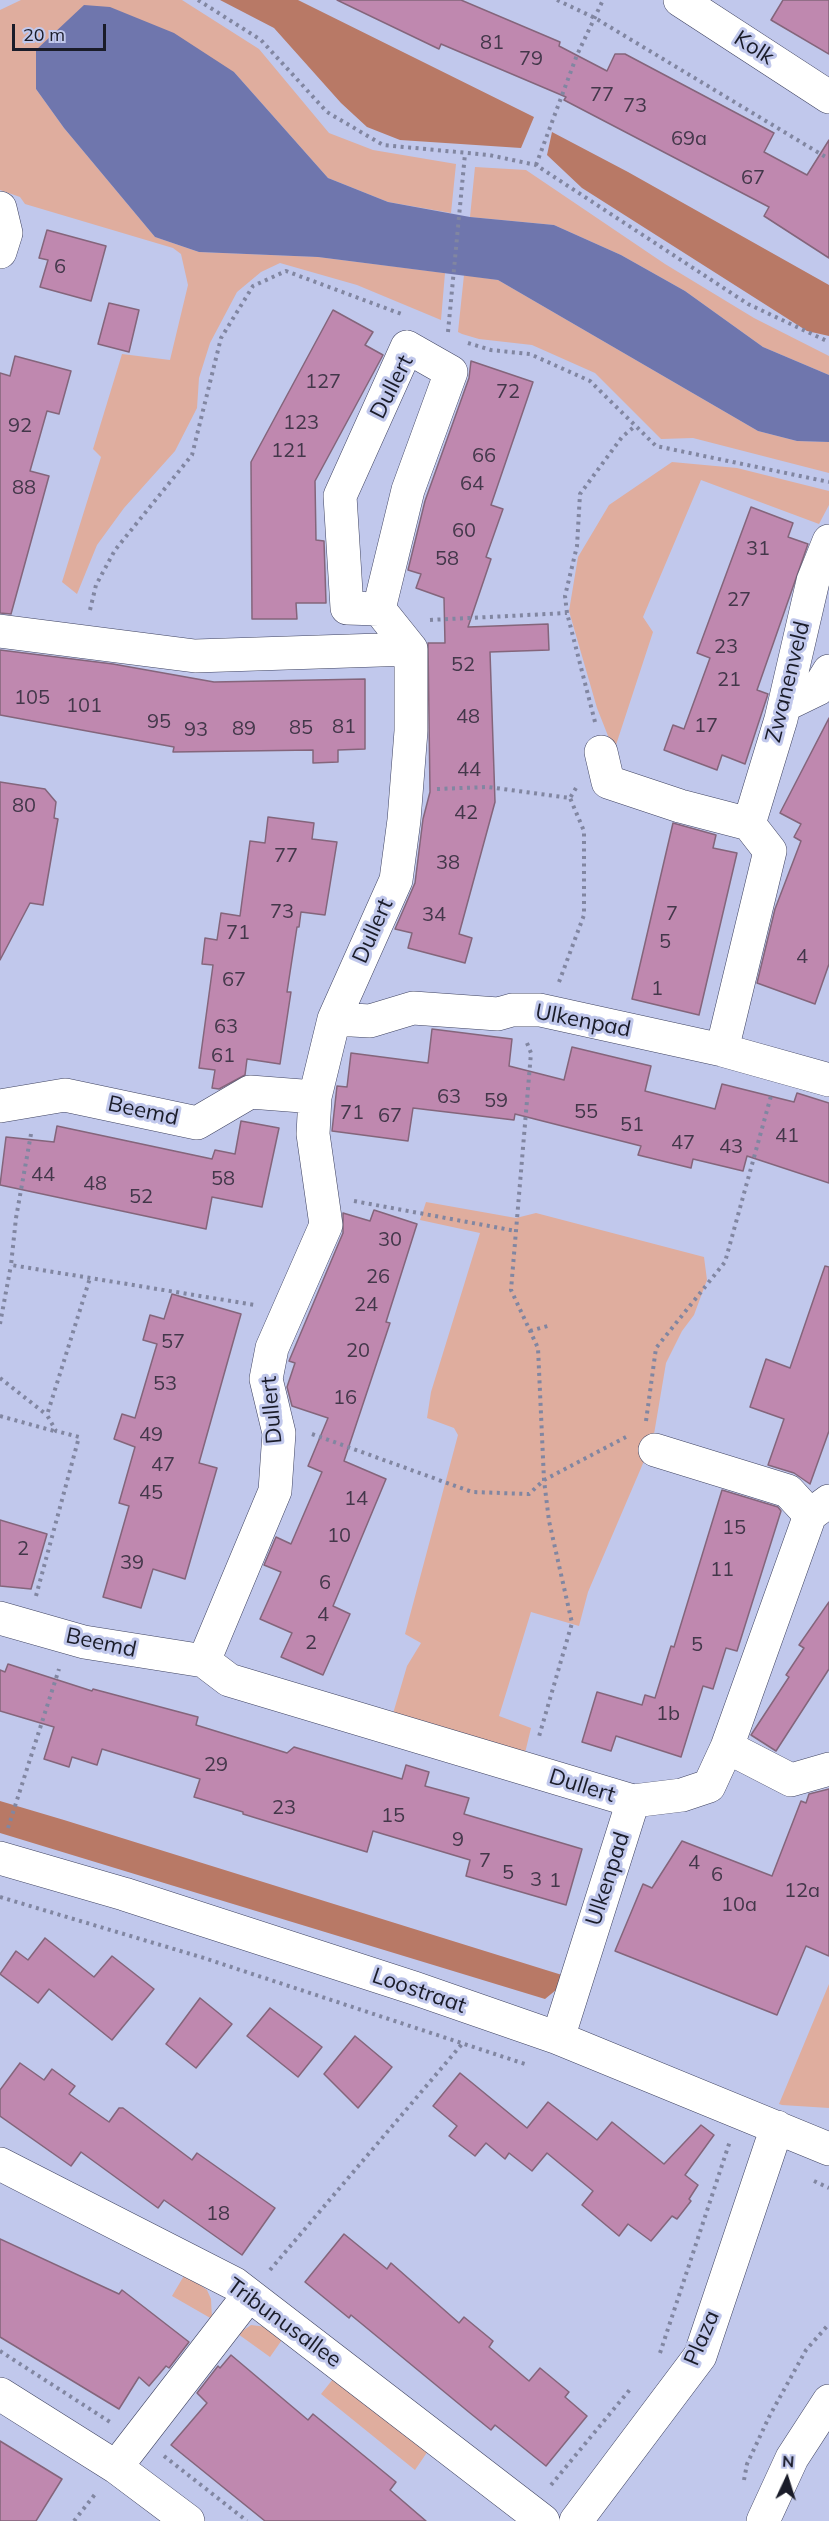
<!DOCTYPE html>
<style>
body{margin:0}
#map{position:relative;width:829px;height:2521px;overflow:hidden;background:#c1c8ec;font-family:Mulish,sans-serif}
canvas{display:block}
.north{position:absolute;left:757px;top:2449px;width:60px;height:60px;-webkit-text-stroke:4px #c1c8ec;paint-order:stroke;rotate:4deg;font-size:16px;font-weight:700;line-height:24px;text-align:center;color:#1a1c29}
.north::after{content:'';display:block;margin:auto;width:21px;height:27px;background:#1a1c29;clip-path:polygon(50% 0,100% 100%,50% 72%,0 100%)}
.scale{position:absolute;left:12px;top:24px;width:94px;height:27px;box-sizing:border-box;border:3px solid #1a1c29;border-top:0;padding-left:8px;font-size:18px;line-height:21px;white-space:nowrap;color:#1a1c29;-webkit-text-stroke:4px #c1c8ec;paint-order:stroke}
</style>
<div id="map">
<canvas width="829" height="2521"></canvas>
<div class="north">N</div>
<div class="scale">20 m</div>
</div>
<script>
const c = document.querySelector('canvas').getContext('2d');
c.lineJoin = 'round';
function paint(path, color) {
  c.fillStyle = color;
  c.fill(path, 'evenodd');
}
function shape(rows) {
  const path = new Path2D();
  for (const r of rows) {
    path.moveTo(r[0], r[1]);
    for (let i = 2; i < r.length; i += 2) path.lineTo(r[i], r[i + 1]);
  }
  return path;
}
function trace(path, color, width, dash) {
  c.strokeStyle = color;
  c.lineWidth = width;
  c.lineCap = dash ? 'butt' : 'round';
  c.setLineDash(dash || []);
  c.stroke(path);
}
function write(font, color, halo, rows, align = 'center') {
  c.font = font + ' Mulish,sans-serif';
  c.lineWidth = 6;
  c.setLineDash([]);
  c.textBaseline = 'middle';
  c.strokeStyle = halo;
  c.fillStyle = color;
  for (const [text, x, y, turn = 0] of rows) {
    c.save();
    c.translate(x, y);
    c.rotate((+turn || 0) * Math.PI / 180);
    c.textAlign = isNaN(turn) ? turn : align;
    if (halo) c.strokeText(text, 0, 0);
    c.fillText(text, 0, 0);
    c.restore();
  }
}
paint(shape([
 [21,0,182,0,259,49,329,133,373,150,456,164,451,213,388,202,328,178,234,72,36,89,64,128,155,237,199,252,318,257,445,273,441,320,357,285,280,263,261,272,237,292,210,343,199,378,197,408,175,451,124,508,97,545,77,594,62,582,101,457,93,449,122,354,170,360,188,285,181,254,173,248,25,204,20,197,0,190,0,10],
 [475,167,526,170,665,264,754,318,829,356,829,375,763,347,685,291,621,255,554,225,470,217],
 [464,275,498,280,758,431,797,441,829,442,829,473,693,438,661,439,595,373,532,345,479,339,462,334,458,332],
 [672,462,737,468,829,491,829,505,819,524,701,480,643,617,653,632,614,751,597,708,569,611,578,557,609,505],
 [426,1202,516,1218,536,1213,704,1257,707,1280,694,1315,682,1331,666,1363,653,1440,588,1592,579,1626,531,1612,499,1716,531,1728,525,1753,392,1717,407,1666,421,1643,405,1634,458,1435,454,1428,427,1418,431,1392,480,1233,420,1220],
 [829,1984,829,2108,782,2105,779,2104],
 [185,2274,207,2290,211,2299,212,2319,172,2296],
 [251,2325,267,2327,284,2337,270,2357,238,2334],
 [337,2374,428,2451,415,2470,321,2394]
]), '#dfad9e');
paint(shape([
 [220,0,298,0,534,117,521,148,400,140,367,127,341,103,274,28],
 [552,132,628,172,829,285,829,336,807,331,582,188,547,155],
 [0,1801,64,1820,562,1975,556,1990,545,1999,0,1833]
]), '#b87966');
paint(shape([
 [84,5,110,7,174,33,234,72,328,178,388,202,470,217,554,225,621,255,685,291,763,347,829,375,829,442,797,441,758,431,498,280,318,257,199,252,155,237,64,128,36,89,36,50]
]), '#6f76ad');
const building = shape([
 [337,0,461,0,560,42,559,46,607,71,615,54,625,54,774,133,764,152,807,175,829,140,829,258,764,216,769,207,564,100,566,97,441,44,439,49,337,0],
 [783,0,829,0,829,54,771,20,783,0],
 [47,230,106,246,91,301,40,287,48,260,39,258,47,230],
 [109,303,139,310,129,352,98,344,109,303],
 [333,310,373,332,365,345,383,355,315,481,316,540,324,541,326,603,296,603,297,619,252,619,251,462,333,310],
 [15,356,71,371,59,414,47,411,30,471,49,476,11,614,0,613,0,373,10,376,15,356],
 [471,361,533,382,491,505,503,509,486,557,491,559,468,627,548,624,549,650,490,652,495,802,459,934,472,938,465,963,408,948,412,933,395,929,415,883,423,819,430,792,428,643,445,643,444,598,416,588,421,574,408,570,425,501,469,378,471,361],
 [751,507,793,523,788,537,808,544,757,690,768,694,745,764,722,755,717,770,664,750,673,725,684,729,710,658,697,653,751,507],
 [0,650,113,664,214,682,365,679,365,749,338,750,338,762,313,763,313,750,173,752,174,747,0,715,0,650],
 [829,718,829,964,815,1004,757,983,775,909,801,841,794,837,801,824,780,813,829,718],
 [0,782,45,789,56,802,54,818,58,819,43,905,30,903,0,960,0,782],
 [268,817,314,823,312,839,337,842,325,915,301,912,299,927,297,927,287,992,291,992,280,1064,247,1059,245,1075,219,1089,212,1088,215,1070,199,1068,213,965,202,964,205,938,217,940,221,913,240,916,250,841,265,843,268,817],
 [673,823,716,835,713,848,737,853,699,1015,632,999,673,823],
 [432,1029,512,1039,509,1066,564,1080,572,1047,651,1066,645,1091,715,1109,722,1084,794,1102,797,1093,829,1103,829,1183,747,1156,743,1171,693,1159,691,1168,638,1155,641,1146,515,1114,514,1120,413,1108,408,1141,332,1131,337,1086,347,1087,351,1053,428,1063,432,1029],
 [241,1121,279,1128,262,1207,212,1197,206,1229,0,1185,6,1137,54,1142,57,1126,212,1159,215,1150,235,1154,241,1121],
 [374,1210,417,1224,386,1322,390,1323,344,1461,386,1479,333,1606,350,1614,323,1675,281,1657,292,1633,260,1619,281,1572,264,1565,276,1537,291,1544,322,1472,308,1466,328,1418,292,1406,287,1387,295,1363,289,1361,343,1233,343,1213,370,1221,374,1210],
 [825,1266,829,1267,829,1431,810,1484,794,1473,768,1465,784,1419,750,1407,766,1359,790,1368,825,1266],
 [172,1294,241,1314,199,1463,217,1468,185,1579,153,1569,141,1608,103,1597,129,1506,119,1503,135,1447,114,1439,122,1414,135,1418,157,1344,143,1340,150,1315,164,1319,172,1294],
 [722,1490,778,1507,781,1511,737,1651,726,1648,713,1689,703,1686,681,1757,616,1736,611,1751,582,1742,597,1692,642,1705,645,1695,655,1698,671,1646,674,1647,722,1490],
 [0,1520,47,1534,31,1589,0,1586,0,1520],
 [829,1602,829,1669,776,1751,751,1735,789,1677,786,1675,804,1648,799,1645,829,1602],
 [8,1664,92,1691,93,1689,198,1717,196,1725,287,1753,294,1747,402,1779,406,1765,429,1772,425,1786,469,1798,464,1814,582,1849,566,1905,466,1876,470,1860,373,1831,367,1852,243,1814,243,1812,194,1797,200,1779,102,1749,97,1765,72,1757,69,1767,44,1759,54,1727,0,1711,0,1670,5,1672,8,1664],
 [829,1789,829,1956,806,1946,777,2015,615,1951,643,1884,652,1888,682,1841,772,1876,801,1801,806,1803,809,1794,829,1789],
 [45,1938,94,1977,112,1956,154,1989,112,2040,49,1989,38,2003,0,1974,16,1951,28,1960,45,1938],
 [200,1998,232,2024,196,2068,166,2044,200,1998],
 [270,2008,322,2047,298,2077,247,2036,270,2008],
 [355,2036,392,2067,358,2108,324,2074,355,2036],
 [20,2063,44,2080,52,2069,75,2086,69,2094,109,2122,119,2108,123,2108,192,2160,197,2153,275,2208,242,2255,164,2200,158,2208,81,2152,71,2166,0,2116,0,2090,20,2063],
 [460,2073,527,2128,548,2102,597,2140,612,2122,664,2164,701,2125,714,2135,685,2175,698,2185,689,2199,691,2201,677,2219,672,2216,651,2241,628,2224,619,2236,582,2205,593,2191,547,2153,532,2171,509,2153,505,2159,486,2143,475,2156,449,2136,457,2126,433,2106,460,2073],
 [344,2234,387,2269,391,2263,459,2323,464,2317,493,2341,489,2347,529,2381,540,2368,569,2392,565,2397,587,2416,546,2466,495,2425,491,2430,470,2413,351,2315,349,2318,305,2282,344,2234],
 [0,2239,119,2294,122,2290,189,2342,169,2368,166,2366,149,2386,139,2377,119,2409,0,2337,0,2239],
 [231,2355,308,2420,313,2414,396,2482,390,2490,426,2521,265,2521,171,2445,207,2403,197,2393,218,2366,220,2368,231,2355],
 [0,2441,62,2479,36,2521,0,2521,0,2441]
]);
paint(building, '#bf88af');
trace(building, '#84657b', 1.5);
const minor = shape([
 [680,0,829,97],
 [0,208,6,233,0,252],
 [407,347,451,372,408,490,379,609,347,608,340,496,407,347],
 [379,609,411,649,411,731,404,820,396,880,334,1019,315,1097,313,1134,326,1225,272,1348,266,1379,279,1433,275,1491,204,1661,229,1680,633,1801],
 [0,631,195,656,411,649],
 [785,705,818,689,829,671],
 [601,752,608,782,680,806,749,824,770,851,722,1050],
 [749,824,781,719,813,581,829,541],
 [334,1019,370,1021,413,1008,498,1014,512,1010,540,1010,722,1050,829,1080],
 [0,1106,65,1095,197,1123,250,1092,315,1097],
 [655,1450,788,1491,810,1515],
 [0,1618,84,1642,204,1661],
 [727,1747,791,1780,829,1769],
 [0,1858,124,1894,414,1988,558,2038,829,2149],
 [558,2038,633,1801,682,1795,709,1786,727,1747,810,1515,829,1501],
 [0,2164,235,2284,543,2521],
 [0,2394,116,2467,188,2521],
 [116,2467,249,2295],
 [576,2521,700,2356,777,2127],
 [763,2521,792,2458,829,2401]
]);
trace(minor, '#3f4361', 34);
trace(shape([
 [198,0,261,40,327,112,383,145,489,155,536,165,748,304,829,342],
 [557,0,595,18,829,159],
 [536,165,577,55,603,0],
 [448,332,465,154],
 [468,343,491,350,530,354,590,381,656,446,829,482],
 [90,610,96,585,115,550,192,455,221,338,253,286,286,271,404,315],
 [430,620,567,613],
 [595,722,567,613,565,596,577,546,580,494,622,437,635,426],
 [437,789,488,787,570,798,576,788],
 [559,982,584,915,584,831,570,798],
 [527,1043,531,1053,511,1290,538,1348,544,1480,549,1521,572,1623,538,1740],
 [31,1134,16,1218,11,1265,255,1305],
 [354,1201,516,1231],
 [0,1324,11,1265],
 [530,1331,551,1325],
 [0,1378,47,1415],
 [0,1416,54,1431],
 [646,1421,656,1348,725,1262,771,1096],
 [312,1434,472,1492,529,1494,544,1480,626,1437],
 [36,1596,79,1437,56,1431,47,1415,90,1278],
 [8,1828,59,1669],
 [0,1897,204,1958,525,2064],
 [814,2181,829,2188],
 [270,2270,462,2044],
 [0,2351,110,2422],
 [660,2353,730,2141],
 [164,2456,247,2521],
 [744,2480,747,2464,770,2415,806,2350,829,2324],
 [551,2485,632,2387],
 [74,2521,96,2493]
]), '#8186a1', 4, [3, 4.5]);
trace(minor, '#fff', 33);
write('20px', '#43374a', null, [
 ["81",492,43],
 ["79",531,59],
 ["77",602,95],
 ["73",635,106],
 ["69a",689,139],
 ["67",753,178],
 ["6",60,267],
 ["127",323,382],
 ["72",508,392],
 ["123",301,423],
 ["92",20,426],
 ["121",289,451],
 ["66",484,456],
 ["64",472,484],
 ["88",24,488],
 ["60",464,531],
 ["31",758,549],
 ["58",447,559],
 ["27",739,600],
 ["23",726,647],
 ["52",463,665],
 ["21",729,680],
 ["105",32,698],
 ["101",84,706],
 ["48",468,717],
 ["95",159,722],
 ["17",706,726],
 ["81",344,727],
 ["85",301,728],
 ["89",244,729],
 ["93",196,730],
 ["44",469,770],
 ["80",24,806],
 ["42",466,813],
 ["77",286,856],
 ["38",448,863],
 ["73",282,912],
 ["7",672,914],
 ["34",434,915],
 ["71",238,933],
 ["5",665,942],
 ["4",802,957],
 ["67",234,980],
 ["1",657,989],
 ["63",226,1027],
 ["61",223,1056],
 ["63",449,1097],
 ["59",496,1101],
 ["55",586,1112],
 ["71",352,1113],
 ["67",390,1116],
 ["51",632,1125],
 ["41",787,1136],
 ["47",683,1143],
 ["43",731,1147],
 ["44",43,1175],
 ["58",223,1179],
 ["48",95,1184],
 ["52",141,1197],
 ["30",390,1240],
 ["26",378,1277],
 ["24",366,1305],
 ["57",173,1342],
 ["20",358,1351],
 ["53",165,1384],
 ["16",345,1398],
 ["49",151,1435],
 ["47",163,1465],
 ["45",151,1493],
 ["14",356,1499],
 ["15",734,1528],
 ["10",339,1536],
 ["2",23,1549],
 ["39",132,1563],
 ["11",722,1570],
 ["6",325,1583],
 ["4",323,1615],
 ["2",311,1643],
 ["5",697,1645],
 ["1b",668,1714],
 ["29",216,1765],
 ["23",284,1808],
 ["15",393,1816],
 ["9",458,1840],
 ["7",485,1861],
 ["4",694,1863],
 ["5",508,1873],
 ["6",717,1875],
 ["3",536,1880],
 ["1",555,1881],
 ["12a",802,1891],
 ["10a",739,1905],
 ["18",218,2214]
]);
write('22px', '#1a1c29', '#c1c8ec', [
 ["Kolk",754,48,33],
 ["Dullert",392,387,-63],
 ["Zwanenveld",788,682,-76],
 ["Dullert",373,931,-66],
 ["Ulkenpad",583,1021,11],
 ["Beemd",143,1111,12],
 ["Dullert",272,1410,-95],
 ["Beemd",101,1643,12],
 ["Dullert",582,1786,17],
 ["Ulkenpad",608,1879,-72],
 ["Loostraat",419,1991,19],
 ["Tribunusallee",284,2323,36],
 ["Plaza",702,2338,-67]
]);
</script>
